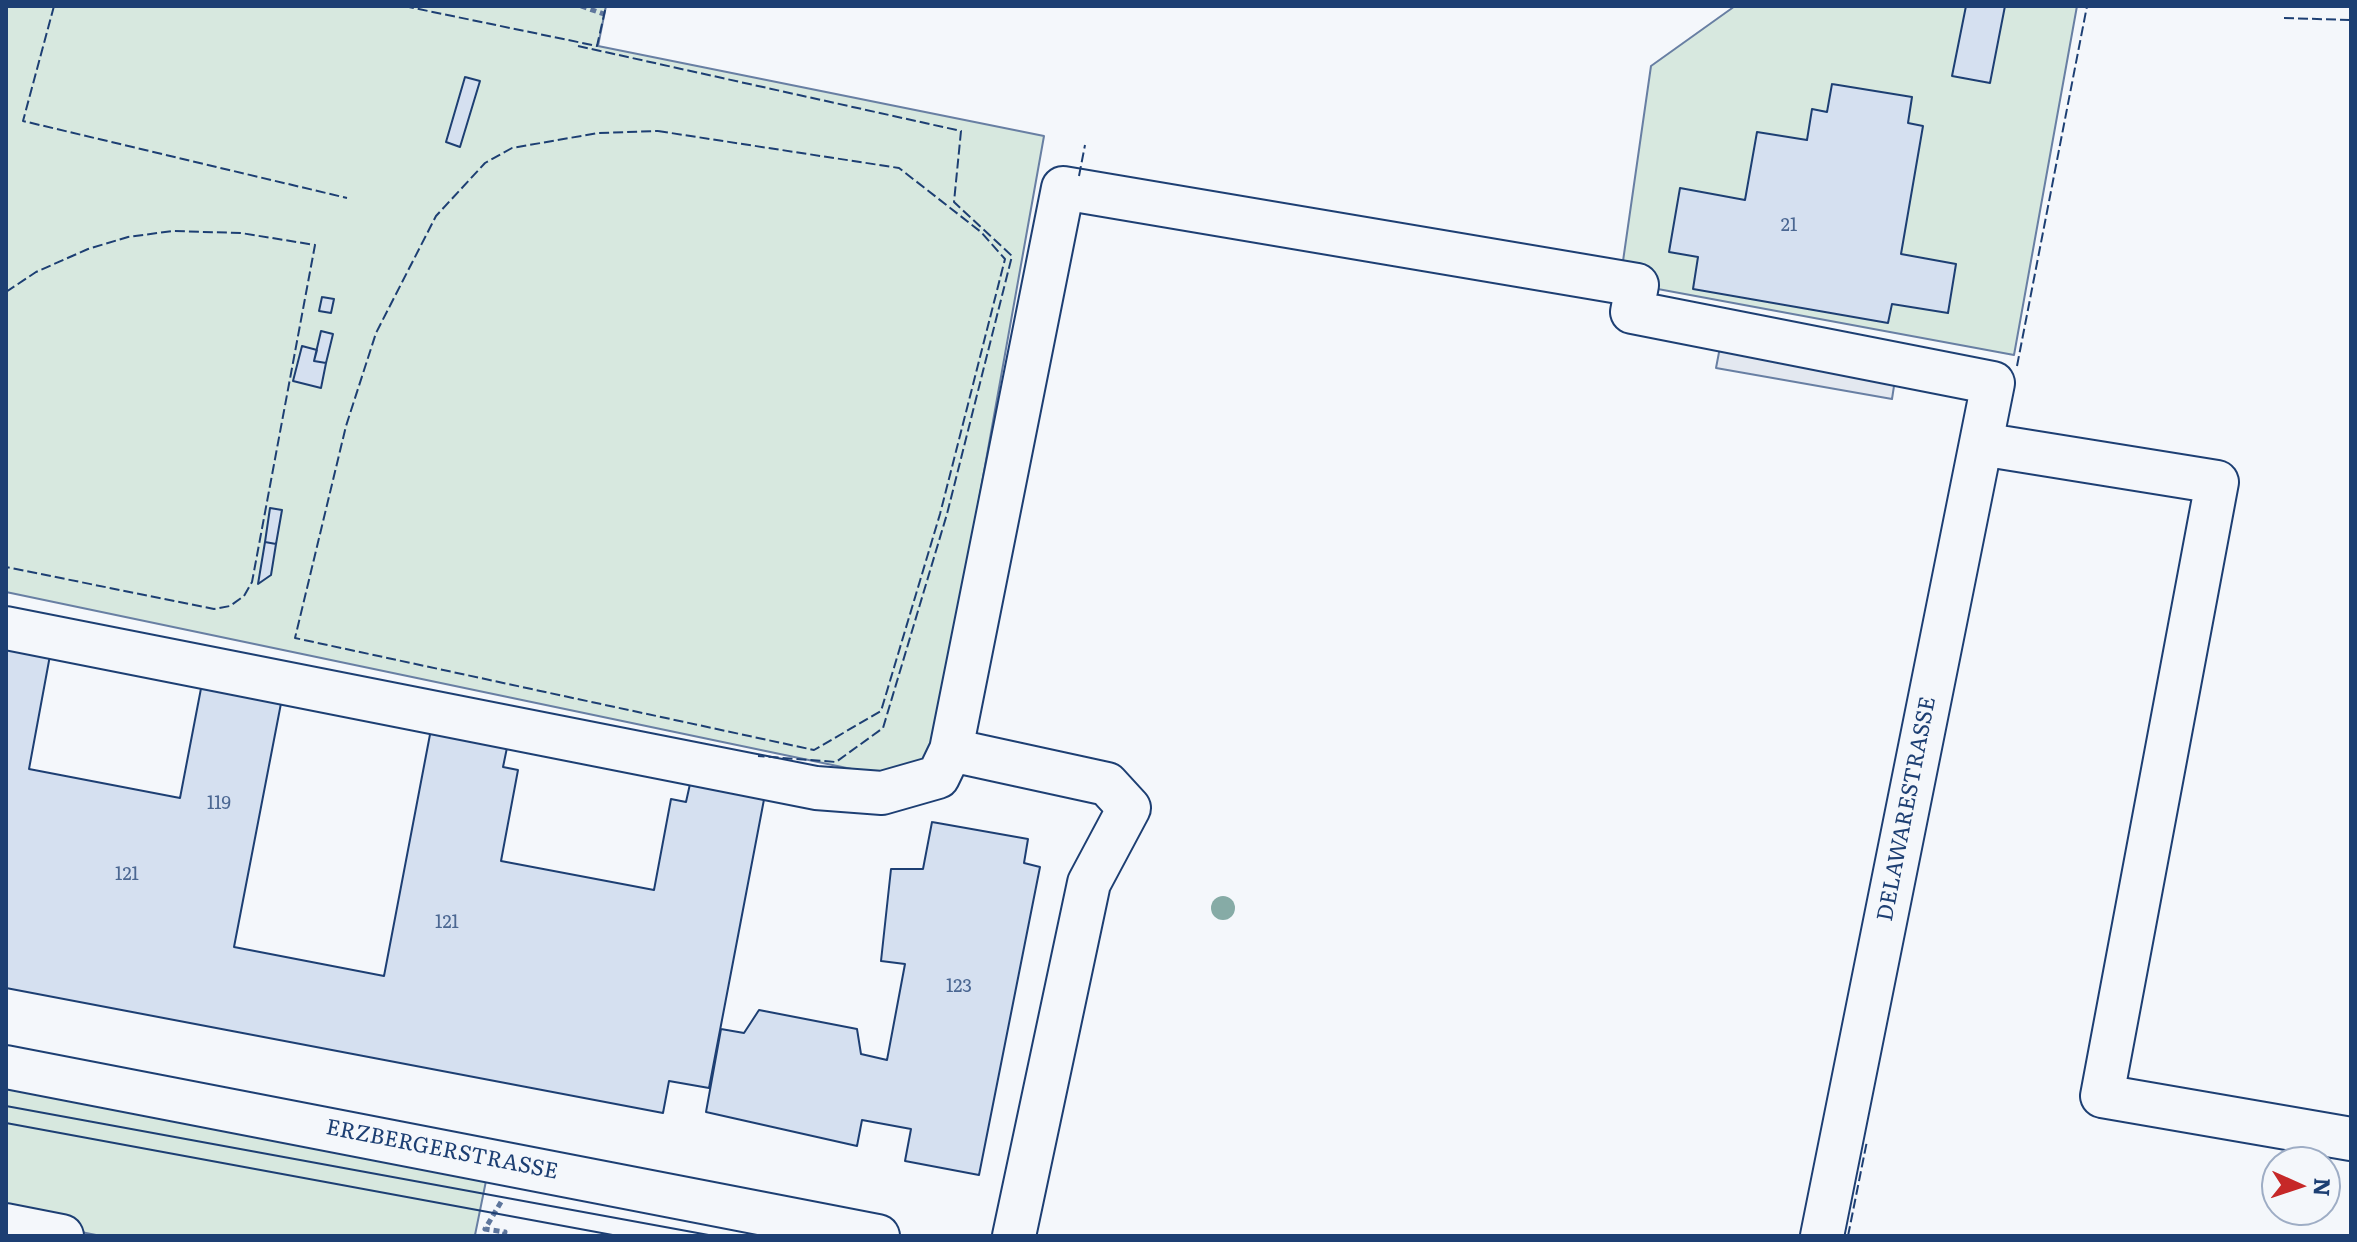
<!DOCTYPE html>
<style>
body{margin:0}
#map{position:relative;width:2357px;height:1242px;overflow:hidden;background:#f4f7fb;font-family:Literata,serif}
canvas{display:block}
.frame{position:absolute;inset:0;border:8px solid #1d3f73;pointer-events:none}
.north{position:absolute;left:2261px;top:1146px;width:80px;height:80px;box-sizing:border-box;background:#f4f7fb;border:2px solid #9eadc5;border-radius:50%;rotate:93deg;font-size:22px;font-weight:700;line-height:32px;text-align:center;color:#1d3f73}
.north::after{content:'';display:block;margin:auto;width:28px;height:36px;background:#c62828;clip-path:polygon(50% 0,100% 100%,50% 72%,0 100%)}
</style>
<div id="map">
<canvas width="2357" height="1242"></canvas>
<div class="frame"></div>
<div class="north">N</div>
</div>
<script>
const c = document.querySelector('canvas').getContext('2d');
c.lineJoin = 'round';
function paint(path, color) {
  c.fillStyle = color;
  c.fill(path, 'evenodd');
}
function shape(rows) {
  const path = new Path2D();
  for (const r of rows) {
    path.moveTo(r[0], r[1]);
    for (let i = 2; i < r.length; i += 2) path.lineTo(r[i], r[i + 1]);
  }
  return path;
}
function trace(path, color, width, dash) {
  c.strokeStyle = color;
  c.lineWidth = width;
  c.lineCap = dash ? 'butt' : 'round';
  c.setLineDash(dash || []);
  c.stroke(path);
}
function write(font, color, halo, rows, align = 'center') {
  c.font = font + ' Literata,serif';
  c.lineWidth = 6;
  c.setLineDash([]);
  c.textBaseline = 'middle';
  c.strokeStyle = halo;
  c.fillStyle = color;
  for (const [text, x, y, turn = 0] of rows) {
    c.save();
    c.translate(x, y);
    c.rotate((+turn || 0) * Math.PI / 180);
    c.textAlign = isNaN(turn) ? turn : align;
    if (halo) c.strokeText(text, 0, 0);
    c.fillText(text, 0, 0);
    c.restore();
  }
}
const green = shape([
 [6,6,606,6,598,46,1044,136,928,785,6,592,6,6],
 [1735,6,2077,6,2014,355,1620,282,1651,66,1735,6],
 [6,1086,487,1176,475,1235,479,1236,101,1236,6,1217,6,1086]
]);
paint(green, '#d7e8df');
trace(green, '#687fa3', 2);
const parking = shape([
 [1721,342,1896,373,1892,399,1716,368,1721,342]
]);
paint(parking, '#e3e8f0');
trace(parking, '#687fa3', 2);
const building = shape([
 [1966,6,2005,6,1990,83,1952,76,1966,6],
 [465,77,480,81,460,147,446,142,465,77],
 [1832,84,1912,97,1908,123,1923,126,1901,254,1956,264,1948,313,1892,304,1888,323,1693,289,1698,257,1669,252,1680,188,1745,200,1757,132,1807,140,1812,109,1827,112,1832,84],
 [322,297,334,299,331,313,319,311,322,297],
 [321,331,333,334,326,363,314,361,321,331],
 [302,346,317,350,314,361,326,363,321,388,293,381,302,346],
 [270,508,282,510,276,544,265,542,270,508],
 [265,542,276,544,271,575,258,584,265,542],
 [6,641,51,650,29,769,180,798,203,678,283,693,234,947,384,976,432,724,509,738,503,767,518,770,501,861,654,890,671,799,686,802,692,775,766,789,709,1088,669,1081,663,1113,6,988,6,641],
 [932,822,1028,839,1024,863,1040,867,979,1175,905,1161,911,1129,862,1120,857,1146,706,1112,721,1029,744,1033,759,1010,857,1029,861,1054,887,1060,905,964,881,961,891,869,923,869,932,822]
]);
paint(building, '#d5e0f0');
trace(building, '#1d3f73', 2);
const minor = shape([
 [1981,444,2217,482,2102,1096,2351,1139],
 [6,628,816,788,882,793,938,777,951,750],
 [6,1067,878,1236],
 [6,1225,62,1236],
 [1014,1236,1089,883,1129,808,1107,784,951,750,1063,188,1637,285,1632,312,1993,383,1822,1236]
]);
trace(minor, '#1d3f73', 46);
trace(shape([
 [581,6,604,14],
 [501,1202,485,1229,505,1232,504,1236]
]), '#5e769c', 5, [6, 4]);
trace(minor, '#f4f7fb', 42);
trace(shape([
 [6,1106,714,1236],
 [6,1123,618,1236]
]), '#1d3f73', 2);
trace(shape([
 [54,6,23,121,347,198],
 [404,6,597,46,606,6],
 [2284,18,2351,20],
 [578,46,961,131,954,202,1012,256,947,514,883,728,836,762,758,756],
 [658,131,899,168,981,232,1005,259,940,514,881,711,814,750,295,638,346,426,376,333,436,216,485,163,512,148,598,133,658,131],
 [1079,176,1085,145],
 [6,292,36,272,88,249,128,237,172,231,241,233,315,245,252,582,244,596,230,606,214,609,6,567],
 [2017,366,2087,6],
 [1848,1236,1867,1141]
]), '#1d3f73', 2, [10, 4]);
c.fillStyle = '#86aba6';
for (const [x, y] of [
 [1223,908]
]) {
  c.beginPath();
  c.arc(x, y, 12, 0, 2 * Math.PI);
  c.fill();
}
write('18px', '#4b6792', null, [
 ["21",1789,226],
 ["119",219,804],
 ["121",127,875],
 ["121",447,923],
 ["123",959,987]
]);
write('22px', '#1d3f73', '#f4f7fb', [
 ["DELAWARESTRASSE",1907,809,-79],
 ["ERZBERGERSTRASSE",442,1150,11]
]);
</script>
